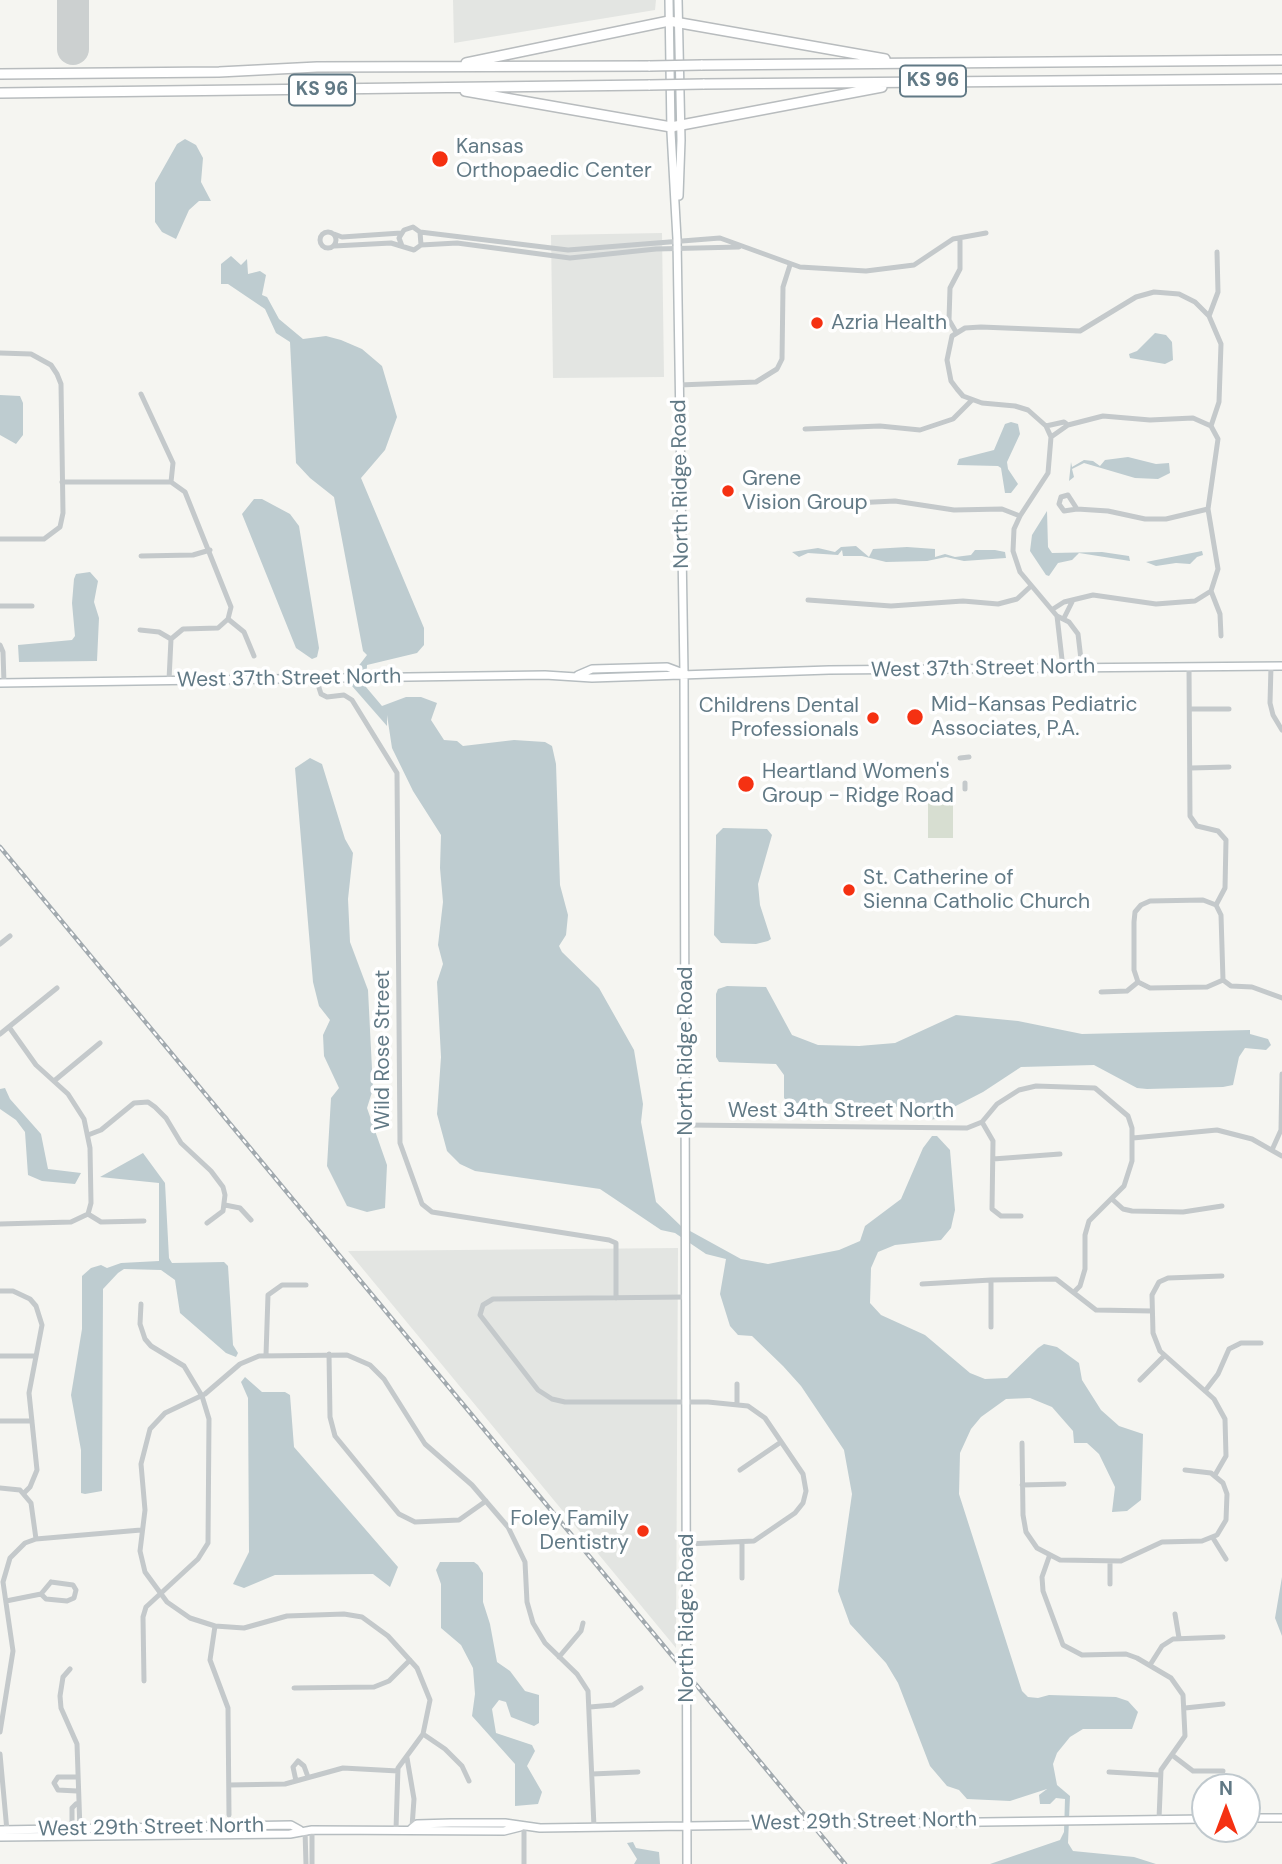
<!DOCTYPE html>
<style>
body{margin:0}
#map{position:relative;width:1282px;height:1864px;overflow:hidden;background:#f5f5f1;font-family:"DM Sans",sans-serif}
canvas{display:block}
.north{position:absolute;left:1191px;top:1773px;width:70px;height:70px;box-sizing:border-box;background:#fff;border:2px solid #c0c9ce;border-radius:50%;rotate:0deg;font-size:19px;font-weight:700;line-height:28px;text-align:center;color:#617985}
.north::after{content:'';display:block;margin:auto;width:24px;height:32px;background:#f53112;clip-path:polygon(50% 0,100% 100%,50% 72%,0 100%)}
</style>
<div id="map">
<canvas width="1282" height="1864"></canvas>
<div class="north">N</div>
</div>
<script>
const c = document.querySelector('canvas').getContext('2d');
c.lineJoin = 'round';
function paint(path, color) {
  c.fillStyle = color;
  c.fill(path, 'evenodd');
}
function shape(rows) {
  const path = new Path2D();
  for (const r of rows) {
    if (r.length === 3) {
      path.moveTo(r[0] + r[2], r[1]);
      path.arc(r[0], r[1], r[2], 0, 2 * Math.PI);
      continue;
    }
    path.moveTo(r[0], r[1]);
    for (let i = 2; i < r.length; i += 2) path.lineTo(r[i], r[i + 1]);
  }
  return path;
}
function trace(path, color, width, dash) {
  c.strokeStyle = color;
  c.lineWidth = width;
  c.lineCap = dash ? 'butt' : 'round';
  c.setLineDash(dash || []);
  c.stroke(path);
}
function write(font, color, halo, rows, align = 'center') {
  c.font = font + ' "DM Sans",sans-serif';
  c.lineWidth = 7;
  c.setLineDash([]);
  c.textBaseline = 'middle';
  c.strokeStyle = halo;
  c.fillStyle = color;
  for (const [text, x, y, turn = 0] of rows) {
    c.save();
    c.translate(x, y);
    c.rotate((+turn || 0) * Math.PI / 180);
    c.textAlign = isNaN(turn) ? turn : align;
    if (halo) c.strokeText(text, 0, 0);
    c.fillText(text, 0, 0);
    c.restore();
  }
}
paint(shape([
 [453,0,656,0,655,10,454,43],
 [662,233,664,377,553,378,551,235],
 [678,1248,676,1648,348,1251]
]), '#e3e5e2');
paint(shape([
 [928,798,953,798,953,838,928,838]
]), '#d7ded1');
paint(shape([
 [185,139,196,145,203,158,201,182,211,201,199,201,189,210,176,239,162,232,155,222,155,183,177,144],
 [231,256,241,265,247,259,248,274,260,271,266,275,262,295,267,297,279,319,303,339,326,336,341,340,362,349,382,366,397,417,385,450,361,478,424,628,424,645,417,653,367,665,366,687,382,706,406,697,421,697,437,703,431,720,444,740,457,741,463,746,514,740,545,742,552,746,556,764,560,885,568,915,566,935,559,946,562,952,599,988,634,1050,643,1104,641,1122,656,1202,681,1226,741,1259,768,1264,839,1250,860,1241,865,1226,901,1199,923,1148,932,1136,937,1136,950,1150,955,1210,951,1228,941,1240,895,1245,878,1252,871,1268,870,1303,881,1315,925,1335,970,1373,985,1379,1007,1378,1038,1348,1044,1344,1057,1347,1079,1363,1082,1380,1101,1410,1119,1426,1143,1434,1141,1500,1127,1511,1112,1512,1115,1487,1099,1454,1087,1443,1074,1443,1073,1431,1052,1407,1030,1398,1006,1399,981,1417,971,1429,960,1453,959,1494,1022,1691,1028,1697,1038,1698,1049,1695,1116,1697,1128,1701,1138,1712,1132,1729,1083,1729,1070,1737,1057,1753,1053,1764,1057,1785,1070,1796,1068,1843,1073,1851,1134,1857,1156,1864,990,1864,1060,1840,1064,1832,1065,1799,1056,1798,1050,1804,1040,1804,1039,1795,1047,1789,1010,1801,967,1799,959,1790,947,1786,930,1766,898,1683,886,1663,850,1624,838,1591,852,1494,844,1450,801,1386,783,1366,752,1336,738,1335,730,1326,720,1294,726,1259,706,1254,675,1233,661,1230,600,1189,475,1171,460,1164,447,1151,437,1114,441,1057,437,982,443,964,438,945,443,902,440,868,441,835,413,791,392,748,387,715,387,726,352,686,357,668,367,655,363,651,334,497,310,478,296,463,290,342,276,333,265,309,228,284,221,284,221,264],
 [1155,333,1166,335,1172,342,1173,360,1165,364,1130,358,1129,354,1137,351],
 [0,395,20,396,23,403,23,435,16,444,0,435],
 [1011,422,1018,424,1020,434,1007,462,1008,469,1018,484,1011,493,1005,493,1001,468,998,466,957,465,959,459,994,450,1005,424],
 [1128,457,1156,464,1169,463,1170,473,1158,479,1135,478,1084,463,1072,469,1074,477,1069,481,1071,462,1072,467,1084,460,1093,461,1100,466,1105,460],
 [254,499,262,499,290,514,299,526,319,648,317,657,312,659,296,648,242,514],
 [1047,511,1048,547,1052,553,1102,552,1129,556,1130,561,1079,553,1072,560,1058,563,1049,576,1046,575,1030,551,1032,535],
 [856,546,869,557,873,549,907,547,935,549,935,557,945,554,955,557,971,555,975,550,995,550,1005,552,1006,558,964,561,946,557,927,561,886,562,862,556,843,556,842,550,838,555,808,553,799,557,792,552,818,548,835,552,841,547],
 [1202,551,1203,555,1197,557,1190,564,1176,563,1156,566,1146,562],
 [90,572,98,581,94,602,99,618,97,661,19,662,18,645,72,640,75,636,72,603,74,579,76,574],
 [310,758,322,764,345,839,353,853,348,899,350,942,368,990,373,1089,367,1108,387,1165,385,1208,367,1212,347,1206,327,1166,331,1098,339,1088,324,1056,323,1035,330,1020,319,1006,313,982,295,768],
 [723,828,767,829,772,835,758,884,760,905,771,939,768,941,756,944,721,943,714,935,716,842,716,835],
 [727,986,766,987,792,1035,818,1045,859,1046,895,1043,956,1015,1018,1021,1082,1034,1250,1030,1250,1034,1268,1039,1271,1045,1266,1050,1245,1048,1239,1057,1233,1085,1223,1087,1147,1089,1137,1088,1094,1065,1021,1067,983,1092,946,1111,941,1118,929,1120,892,1105,789,1103,784,1098,784,1075,776,1064,719,1062,716,1057,716,994,718,989],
 [5,1088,10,1099,41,1134,48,1169,81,1173,75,1184,42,1181,28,1175,25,1132,16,1120,0,1109,0,1089],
 [143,1153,165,1183,169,1258,172,1263,224,1262,228,1266,233,1345,238,1353,236,1357,226,1353,180,1313,175,1280,161,1270,124,1269,118,1273,103,1289,102,1491,85,1494,81,1493,81,1450,71,1395,82,1329,82,1276,91,1268,101,1265,107,1268,121,1263,159,1261,159,1183,100,1177],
 [245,1377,262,1392,285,1392,290,1395,294,1447,398,1567,390,1587,373,1574,275,1575,244,1588,233,1584,249,1552,248,1398,241,1382],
 [440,1562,474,1562,478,1565,483,1573,483,1602,490,1624,497,1662,510,1671,525,1691,539,1695,539,1723,534,1726,511,1717,506,1702,499,1700,492,1709,496,1733,532,1745,535,1751,527,1766,542,1792,538,1804,515,1806,515,1764,472,1716,475,1694,473,1668,461,1645,441,1628,441,1584,436,1570],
 [1282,1577,1282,1636,1275,1618],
 [633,1842,636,1848,659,1852,660,1864,634,1864,637,1859,627,1843]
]), '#beccd0');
trace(shape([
 [73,0,73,49]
]), '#ccd0d0', 32);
const secondary = shape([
 [669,0,671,132,677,239,684,673,687,1864],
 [678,0,681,140,679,196],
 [578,675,592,669,667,667,683,673],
 [0,683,545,675,592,678,829,670,1282,666],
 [1247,1818,1282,1818],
 [411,1829,417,1824,451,1823,505,1823,540,1828,1205,1819],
 [0,1830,291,1825,300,1830],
 [0,1837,290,1834,312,1830,504,1831,520,1827]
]);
const highway = shape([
 [466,63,669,21,885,59],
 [701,65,1282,60],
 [0,74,219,72,317,67,650,66],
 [703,84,1282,79],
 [465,91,671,127,882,87],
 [0,93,650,85]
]);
trace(secondary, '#b6bdc0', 10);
trace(highway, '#b8bcbe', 12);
trace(shape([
 [328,240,8],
 [420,232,568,250,720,238,800,267,866,271,914,265,953,239,986,233],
 [334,234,342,237,401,233],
 [421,245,457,243,570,258,656,249,739,247],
 [334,246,391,243,414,250,421,245,420,232,413,227,404,230,399,238,402,246],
 [1209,316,1218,292,1217,252],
 [956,332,949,320,950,288,960,269,960,238],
 [0,353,31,354,51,365,57,374,61,384,63,513,60,527,44,539,0,539],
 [679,385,756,382,777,369,782,359,783,287,790,265],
 [141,394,173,463,171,482,185,492,231,607,228,619,218,628,183,629,171,639,169,680],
 [1046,426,1064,422,1068,425,1051,437],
 [805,429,880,426,920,430,953,419,972,400],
 [62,482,171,482],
 [811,505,895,501,954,510,1002,509,1020,516],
 [1077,509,1064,511,1059,504,1061,497,1068,495,1077,509,1108,511,1145,519,1166,519,1208,509],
 [141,556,193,555,210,550],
 [1211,591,1220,614,1221,636],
 [808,600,891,606,963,601,998,604,1017,599,1031,586],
 [0,606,32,606],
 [1053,609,1064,602,1093,595,1156,604,1195,601,1211,591,1218,569,1208,509,1218,439,1211,426,1193,418,1150,420,1103,416,1068,425],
 [1057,616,1069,622,1078,634,1082,668],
 [1064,618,1072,602],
 [228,619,244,632,254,656],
 [140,630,159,632,171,639],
 [0,645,3,652,4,683],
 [1271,666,1270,703,1273,715,1282,730],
 [1189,667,1190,816,1197,826,1218,831,1226,840,1225,888,1216,905,1221,915,1223,980],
 [1063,668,1057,616,1020,572,1013,551,1014,529,1020,516,1048,473,1051,437,1046,426,1028,410,1015,406,982,403,963,396,957,389,951,381,947,360,952,336,965,328,981,327,1080,331,1136,297,1154,292,1179,294,1195,302,1209,316,1221,344,1219,402,1211,426],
 [316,678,321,694,327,697,344,695,352,700,397,773,400,1143,422,1204,432,1212,609,1240,616,1243,616,1298],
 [1190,709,1229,709],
 [960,758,969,757],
 [1191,768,1229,767],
 [965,783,965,789],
 [0,944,10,936],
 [1138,982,1150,988,1207,987,1223,980,1231,986,1252,987,1282,998],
 [1101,992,1127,991,1138,982,1134,970,1134,922,1135,912,1141,905,1150,901,1203,900,1216,905],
 [9,1027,36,1065,68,1094,84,1119,90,1148,91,1203,88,1214],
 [0,1034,57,988],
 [54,1081,100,1043],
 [982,1122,993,1141,992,1209,1001,1216,1021,1216],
 [686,1125,967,1128,982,1122,997,1104,1019,1090,1036,1086,1095,1088,1128,1116,1132,1128,1132,1161,1124,1186,1089,1221,1085,1235,1085,1269,1080,1286,1074,1292],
 [88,1135,101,1130,134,1103,148,1102,155,1107,166,1118,181,1143,211,1171,223,1187,225,1195,223,1211,207,1223],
 [1133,1138,1217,1130,1252,1139,1282,1156],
 [1272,1150,1281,1130,1282,1074],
 [993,1159,1060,1154],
 [1112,1199,1123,1209,1132,1211,1183,1212,1222,1206],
 [225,1205,240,1208,251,1220],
 [88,1214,101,1222,144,1221],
 [0,1224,71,1222,88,1214],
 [922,1284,991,1280],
 [0,1291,13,1291,30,1299,36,1306,42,1325,29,1393,37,1470,30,1487,24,1493],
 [686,1297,493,1299,483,1305,480,1315,538,1390,552,1399,565,1402,708,1402,748,1406,765,1418,803,1474,806,1491,803,1503,795,1513,754,1541,687,1544],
 [141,1304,140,1324,145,1339,151,1346,184,1366,202,1396,209,1419,208,1543,198,1559,146,1607,143,1617,144,1681],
 [991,1327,991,1280,1056,1279,1096,1310,1152,1311],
 [329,1354,330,1417,335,1436,399,1514,415,1522,459,1520,486,1501],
 [266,1355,268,1295,282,1285,306,1285],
 [0,1356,35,1356],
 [1140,1380,1164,1356],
 [737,1384,737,1405],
 [1205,1391,1218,1374,1229,1349,1241,1343,1261,1343],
 [0,1421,32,1421],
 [1022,1443,1023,1515,1026,1532,1037,1548,1060,1560,1121,1561,1162,1542,1202,1541,1217,1535,1226,1520,1227,1494,1223,1483,1211,1473,1185,1470],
 [740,1470,781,1442],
 [1215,1475,1226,1456,1225,1419,1214,1399,1160,1351,1153,1333,1152,1295,1159,1282,1168,1278,1222,1276],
 [1022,1485,1064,1484],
 [0,1488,20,1490,31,1503,36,1539],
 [1213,1538,1226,1559],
 [742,1544,742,1578],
 [1049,1557,1042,1577,1043,1591,1063,1645,1082,1655,1126,1654,1137,1658,1171,1678,1183,1695,1185,1736,1161,1770,1159,1819],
 [1110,1561,1110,1584],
 [51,1582,73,1585,76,1590,74,1598,67,1601,46,1599,41,1594,51,1582],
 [6,1601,41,1594],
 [1175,1614,1179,1638],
 [215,1626,210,1660,228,1708,229,1815],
 [559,1657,581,1631,583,1623],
 [1150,1665,1162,1646,1173,1639,1223,1637],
 [70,1669,63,1677,60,1696,61,1708,77,1744,80,1830],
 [294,1688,374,1687,389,1681,410,1660],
 [590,1707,613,1705,641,1688],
 [1185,1708,1223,1704],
 [0,1732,13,1651,3,1582,10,1558,25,1543,36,1539,141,1530],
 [423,1734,445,1749,462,1766,469,1781],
 [0,1754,7,1831],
 [1172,1755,1193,1771,1223,1771],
 [407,1758,414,1799,412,1827],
 [1109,1772,1159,1775],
 [592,1774,638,1772],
 [296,1781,293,1767,298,1761,304,1766,308,1777],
 [229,1785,285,1784,343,1768,398,1771],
 [77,1791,58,1790,54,1783,58,1777,77,1777],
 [396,1829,398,1768,423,1734,430,1700,417,1668,388,1636,362,1617,344,1614,287,1616,244,1628,215,1626,190,1618,167,1602,145,1572,140,1551,145,1510,141,1464,150,1429,165,1413,205,1394,240,1364,259,1356,347,1355,370,1365,384,1379,425,1444,472,1485,508,1527,525,1562,527,1602,533,1623,545,1643,577,1674,588,1691,594,1827],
 [305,1830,306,1864],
 [312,1830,312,1864],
 [72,1831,72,1808,76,1804],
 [524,1864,524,1827]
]), '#c4c9cb', 5);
trace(secondary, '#fff', 7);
trace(highway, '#fff', 9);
const rail = shape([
 [0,847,845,1864]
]);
trace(rail, '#a2aaaf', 4.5);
trace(rail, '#fff', 2, [5]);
const highwayBridge = shape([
 [650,66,701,65],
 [650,85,703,84]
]);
trace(highwayBridge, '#b8bcbe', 12, []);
trace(highwayBridge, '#fff', 9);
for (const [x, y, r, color] of [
 [440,159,9,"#f53112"],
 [817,323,7,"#f53112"],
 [728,491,7,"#f53112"],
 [915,717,9,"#f53112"],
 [873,718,7,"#f53112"],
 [746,784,9,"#f53112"],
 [849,890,7,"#f53112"],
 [643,1531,7,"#f53112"]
]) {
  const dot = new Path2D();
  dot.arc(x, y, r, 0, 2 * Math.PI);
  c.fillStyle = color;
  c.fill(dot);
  trace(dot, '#fff', 2.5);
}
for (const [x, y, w] of [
 [933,81,66],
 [322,90,66]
]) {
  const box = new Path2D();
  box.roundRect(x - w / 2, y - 15.5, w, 31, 5);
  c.fillStyle = '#fff';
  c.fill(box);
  trace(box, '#617985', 2);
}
write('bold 19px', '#617985', null, [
 ["KS 96",933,81],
 ["KS 96",322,90]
]);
write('21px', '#617985', '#fff', [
 ["Kansas",456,147],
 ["Orthopaedic Center",456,171],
 ["Azria Health",831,323],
 ["Grene",742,479],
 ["Vision Group",742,503],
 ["Mid-Kansas Pediatric",931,705],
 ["Associates, P.A.",931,729],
 ["Childrens Dental",859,706,"right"],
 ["Professionals",859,730,"right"],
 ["Heartland Women's",762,772],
 ["Group - Ridge Road",762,796],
 ["St. Catherine of",863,878],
 ["Sienna Catholic Church",863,902],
 ["Foley Family",629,1519,"right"],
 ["Dentistry",629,1543,"right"]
], 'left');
write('21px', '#617985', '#fff', [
 ["North Ridge Road",681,484,-91],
 ["West 37th Street North",983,669,-1],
 ["West 37th Street North",289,679,-1],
 ["Wild Rose Street",383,1050,-90],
 ["North Ridge Road",686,1051,-90],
 ["West 34th Street North",841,1111],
 ["North Ridge Road",687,1618,-90],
 ["West 29th Street North",864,1822,-1],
 ["West 29th Street North",151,1828,-1]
]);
</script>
